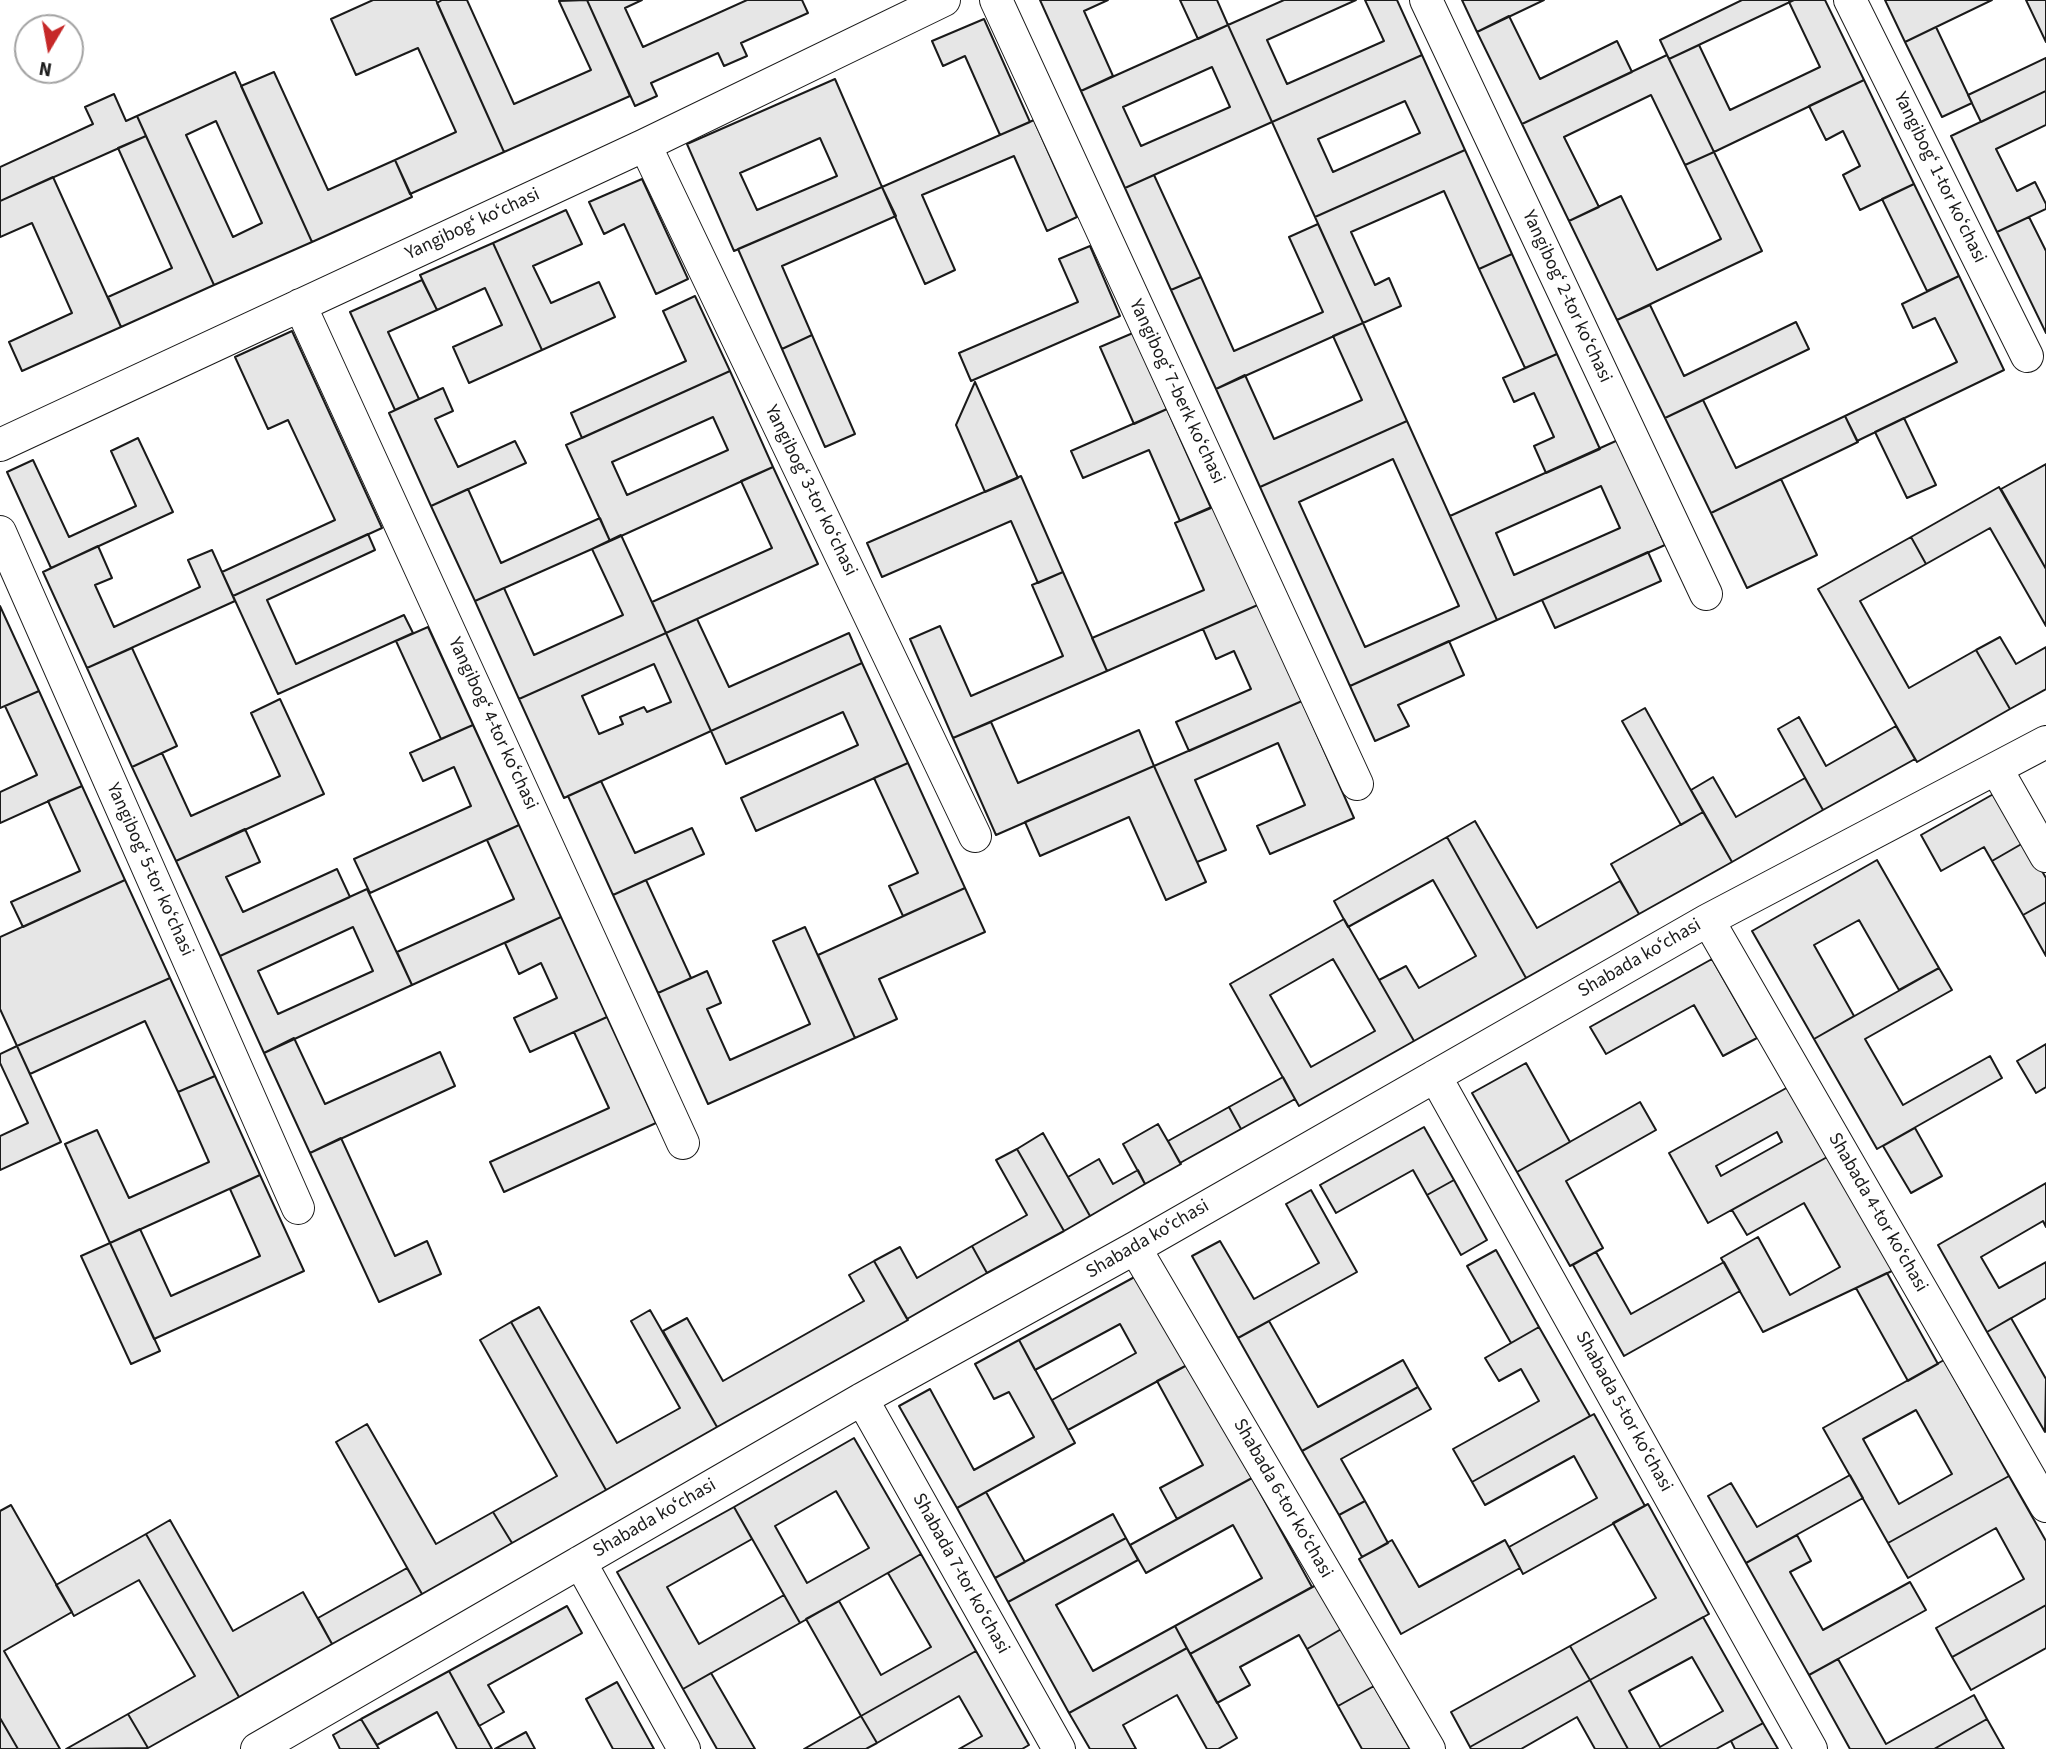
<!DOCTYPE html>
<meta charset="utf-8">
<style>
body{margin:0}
#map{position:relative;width:2046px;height:1749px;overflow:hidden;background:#fff;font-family:"Source Sans 3",sans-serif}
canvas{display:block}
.north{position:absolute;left:14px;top:14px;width:70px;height:70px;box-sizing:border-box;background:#fff;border:2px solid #a3a3a3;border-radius:50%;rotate:190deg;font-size:19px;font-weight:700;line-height:28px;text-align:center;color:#1a1a1a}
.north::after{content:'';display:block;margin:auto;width:24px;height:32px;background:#c62828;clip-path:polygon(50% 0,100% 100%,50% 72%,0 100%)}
</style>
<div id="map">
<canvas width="2046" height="1749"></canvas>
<div class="north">N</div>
</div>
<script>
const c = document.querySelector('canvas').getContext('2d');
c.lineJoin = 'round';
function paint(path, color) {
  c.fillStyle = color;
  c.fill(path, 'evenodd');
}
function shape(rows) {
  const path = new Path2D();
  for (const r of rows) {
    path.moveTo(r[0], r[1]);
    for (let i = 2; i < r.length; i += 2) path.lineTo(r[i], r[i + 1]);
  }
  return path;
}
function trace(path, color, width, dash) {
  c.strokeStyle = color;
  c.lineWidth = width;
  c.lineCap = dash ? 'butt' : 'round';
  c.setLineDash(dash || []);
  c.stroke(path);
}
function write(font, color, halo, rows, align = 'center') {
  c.font = font + ' "Source Sans 3",sans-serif';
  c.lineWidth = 5;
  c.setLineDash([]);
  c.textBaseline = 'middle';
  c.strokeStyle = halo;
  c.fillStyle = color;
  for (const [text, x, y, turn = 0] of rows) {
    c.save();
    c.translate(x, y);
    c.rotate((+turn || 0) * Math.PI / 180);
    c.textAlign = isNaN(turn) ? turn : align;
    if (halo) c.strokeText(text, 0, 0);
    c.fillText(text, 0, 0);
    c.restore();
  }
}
const building = shape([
 [373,0,436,0,504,152,410,194,395,160,456,132,418,48,356,75,331,19,373,0],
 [442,0,467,0,514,104,591,70,559,1,587,0,630,96,504,152,437,3,442,0],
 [587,0,642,0,625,8,643,47,747,0,802,0,808,13,741,43,747,56,724,66,718,53,651,83,657,96,635,106,587,0],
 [1040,0,1108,0,1084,11,1113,76,1081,91,1040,0],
 [1180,0,1217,0,1228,25,1198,39,1180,0],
 [1284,0,1356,0,1267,40,1287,84,1384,41,1365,0,1397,0,1422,55,1272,122,1228,25,1284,0],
 [1462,0,1544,0,1477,32,1462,0],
 [1742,0,1794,0,1669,59,1660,40,1742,0],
 [1794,0,1825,0,1864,80,1714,152,1669,59,1699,45,1730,110,1820,67,1789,2,1794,0],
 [1885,0,1992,0,1905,42,1885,0],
 [2026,0,2046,0,2046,42,2026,0],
 [1509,16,1540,79,1617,41,1632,72,1522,124,1477,32,1509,16],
 [984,19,1030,122,1000,135,965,56,943,66,932,41,984,19],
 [1228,25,1272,122,1125,188,1081,91,1228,25],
 [1212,67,1230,107,1141,146,1123,107,1212,67],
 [1936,27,1972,103,1942,117,1905,42,1936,27],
 [1422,55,1465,150,1315,217,1272,122,1422,55],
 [1405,101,1420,133,1333,172,1318,139,1405,101],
 [1667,55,1714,152,1685,165,1651,95,1564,137,1599,207,1569,221,1522,124,1667,55],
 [2046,58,2046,91,1981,122,1968,95,2046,58],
 [235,72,312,242,214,285,137,116,235,72],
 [216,121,262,223,233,237,186,135,216,121],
 [274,72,328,190,395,160,412,197,312,242,241,86,274,72],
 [835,79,882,187,734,251,687,144,835,79],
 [820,138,837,176,757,210,740,173,820,138],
 [1864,80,1914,184,1860,210,1843,175,1860,166,1843,131,1826,140,1809,106,1864,80],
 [2046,91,2046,125,1996,149,2017,191,2035,182,2046,204,2046,209,1997,232,1951,136,2046,91],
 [114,94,126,121,137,116,146,136,0,201,0,167,93,124,85,107,114,94],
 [1034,120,1077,217,1047,231,1014,156,922,195,955,270,925,284,882,187,1034,120],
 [146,136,214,285,121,327,108,297,172,268,118,148,146,136],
 [1465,150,1512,254,1479,269,1444,191,1351,232,1375,285,1389,278,1401,306,1363,323,1315,217,1465,150],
 [1714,152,1762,251,1617,320,1569,221,1621,196,1657,270,1721,239,1685,165,1714,152],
 [1154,175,1201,277,1171,290,1125,188,1154,175],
 [53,177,121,327,22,371,9,342,72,313,32,223,0,237,0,201,53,177],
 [642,179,688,279,656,294,624,224,604,234,589,202,642,179],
 [1914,184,1959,276,1927,291,1882,199,1914,184],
 [882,187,896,216,782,266,812,335,782,349,738,249,882,187],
 [566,210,582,244,533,266,551,303,599,282,615,317,542,350,493,243,566,210],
 [2029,217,2046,251,2046,333,1997,232,2029,217],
 [1318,224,1363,323,1216,389,1171,290,1201,277,1234,351,1323,312,1289,237,1318,224],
 [493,243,542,350,469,383,453,347,502,325,485,288,437,310,420,275,493,243],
 [1090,246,1120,316,971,381,959,353,1078,302,1059,259,1090,246],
 [1512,254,1557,354,1525,368,1479,269,1512,254],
 [1959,276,2004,370,1857,441,1845,416,1957,362,1935,318,1913,328,1902,304,1959,276],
 [422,280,437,310,388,332,419,399,395,410,350,312,422,280],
 [695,296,730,371,582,438,571,413,686,361,663,311,695,296],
 [1650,305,1684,376,1796,322,1809,349,1665,418,1617,320,1650,305],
 [1363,323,1407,421,1260,487,1216,389,1245,375,1274,439,1362,400,1333,336,1363,323],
 [292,331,382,528,233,596,222,572,335,520,288,420,268,429,235,357,292,331],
 [1133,333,1167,409,1134,424,1100,347,1133,333],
 [812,335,855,434,825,447,782,349,812,335],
 [1557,354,1600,449,1546,473,1534,446,1554,437,1534,393,1514,402,1503,378,1557,354],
 [730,371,773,467,610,541,566,445,730,371],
 [713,417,728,450,627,495,612,462,713,417],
 [975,382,1018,478,985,492,956,425,975,382],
 [443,388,453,411,435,419,458,467,515,441,526,463,431,506,389,413,443,388],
 [1703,400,1736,468,1845,416,1858,442,1711,513,1665,418,1703,400],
 [1167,409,1211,508,1180,521,1149,450,1083,478,1071,451,1167,409],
 [1904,418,1936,485,1907,498,1875,432,1904,418],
 [1407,421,1497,620,1350,686,1260,487,1407,421],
 [1393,459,1459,606,1365,647,1299,502,1393,459],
 [138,438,173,512,51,568,7,472,33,460,69,537,136,506,111,451,138,438],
 [1618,440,1665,545,1497,620,1450,516,1618,440],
 [1601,486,1620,528,1514,575,1496,533,1601,486],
 [2046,464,2046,569,2001,489,2046,464],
 [773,467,818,564,666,633,652,602,772,548,741,481,773,467],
 [1021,476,1063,572,1038,583,1011,521,882,577,867,543,1021,476],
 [1781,479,1817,555,1747,588,1711,513,1781,479],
 [1999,487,2046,569,2046,626,1990,528,1926,564,1911,537,1999,487],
 [468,489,501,563,600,518,610,541,475,601,431,506,468,489],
 [1216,505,1260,604,1107,671,1092,638,1204,590,1175,523,1216,505],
 [368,534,375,550,267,600,296,664,404,615,413,633,278,694,233,596,368,534],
 [621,535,666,633,519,699,475,601,504,588,534,655,623,615,592,549,621,535],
 [1911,537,1926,564,1860,601,1909,688,1976,650,2010,709,1917,762,1818,589,1911,537],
 [98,546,112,578,95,585,114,627,200,587,188,560,212,550,235,601,87,668,43,572,98,546],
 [1648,552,1661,581,1555,628,1542,600,1648,552],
 [1063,572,1107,671,953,738,910,639,940,626,971,696,1063,656,1032,585,1063,572],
 [1260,604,1302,701,1189,751,1176,722,1251,689,1234,651,1216,659,1203,629,1260,604],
 [0,606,39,691,0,708,0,606],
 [697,619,729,687,849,633,862,663,711,731,666,633,697,619],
 [428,627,473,725,441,739,396,641,428,627],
 [666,633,711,731,564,798,519,699,666,633],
 [654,664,671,702,647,712,644,707,620,717,623,724,599,734,582,696,654,664],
 [2000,637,2016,664,2046,647,2046,689,2010,709,1976,650,2000,637],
 [1449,641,1464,675,1398,705,1409,726,1375,741,1350,686,1449,641],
 [132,648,177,746,132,767,87,668,132,648],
 [862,663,908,763,756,831,741,798,858,745,843,712,726,764,711,731,862,663],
 [39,691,82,786,0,823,0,792,37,775,5,706,39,691],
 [280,699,324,794,176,861,132,767,162,753,191,816,280,776,251,713,280,699],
 [1302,701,1354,818,1270,854,1257,826,1305,805,1278,743,1195,780,1226,850,1197,862,1154,766,1302,701],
 [1645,708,1703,812,1681,825,1622,721,1645,708],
 [1799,717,1826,766,1896,726,1915,759,1823,810,1778,729,1799,717],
 [991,722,1018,783,1139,730,1154,766,996,835,953,738,991,722],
 [473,725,519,825,370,893,354,859,471,806,454,767,423,781,410,753,473,725],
 [908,763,965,888,903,916,889,886,918,873,874,778,908,763],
 [1154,766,1206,882,1166,900,1129,817,1040,856,1025,822,1154,766],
 [1713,777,1736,817,1805,778,1823,810,1732,862,1691,790,1713,777],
 [601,781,635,853,692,828,704,854,613,895,568,796,601,781],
 [82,786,125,880,23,927,11,902,80,871,48,801,82,786],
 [1997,792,2025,842,1992,861,1984,847,1941,871,1921,835,1997,792],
 [1703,812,1732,862,1639,914,1611,864,1703,812],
 [1475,821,1537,928,1620,881,1639,914,1526,978,1447,837,1475,821],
 [519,825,561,917,412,985,397,952,514,899,487,840,519,825],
 [245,829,260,862,226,877,243,912,337,869,350,897,220,956,176,861,245,829],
 [1447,837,1526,978,1414,1041,1379,980,1406,966,1419,988,1476,956,1433,880,1348,927,1334,901,1447,837],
 [2025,842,2046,878,2046,902,2023,915,1992,861,2025,842],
 [1877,860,1939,968,1899,990,1859,920,1814,945,1854,1016,1814,1039,1752,931,1877,860],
 [125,880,170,978,17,1046,0,1009,0,937,125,880],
 [646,880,691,978,658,993,613,895,646,880],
 [965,888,985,932,879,979,897,1019,855,1038,818,955,965,888],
 [367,889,412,985,264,1053,220,956,367,889],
 [353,927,373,971,278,1014,258,971,353,927],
 [2046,902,2046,956,2023,915,2046,902],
 [561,917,607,1017,530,1052,514,1018,557,998,541,963,519,974,505,943,561,917],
 [1344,919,1414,1041,1299,1106,1230,984,1344,919],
 [1333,959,1375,1031,1311,1067,1270,995,1333,959],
 [805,927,855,1038,708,1104,658,993,707,971,721,1003,707,1009,730,1060,810,1024,773,941,805,927],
 [1712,959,1757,1038,1723,1056,1694,1005,1606,1054,1590,1027,1712,959],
 [1939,968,1952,990,1865,1039,1903,1105,1990,1056,2002,1078,1877,1149,1814,1039,1939,968],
 [170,978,215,1076,178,1092,145,1021,30,1074,17,1046,170,978],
 [607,1017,656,1123,504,1192,490,1162,609,1108,574,1032,607,1017],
 [294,1038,325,1104,440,1052,455,1086,310,1153,264,1053,294,1038],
 [2046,1044,2046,1087,2036,1093,2017,1061,2046,1044],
 [17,1046,61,1142,0,1170,0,1136,28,1123,0,1063,0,1054,17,1046],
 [1526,1063,1570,1142,1517,1172,1472,1093,1526,1063],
 [215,1076,260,1175,110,1243,65,1144,97,1130,129,1198,209,1162,178,1092,215,1076],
 [1283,1077,1295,1099,1241,1129,1229,1107,1283,1077],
 [1790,1086,1829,1156,1708,1223,1669,1153,1790,1086],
 [1777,1132,1782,1142,1721,1176,1716,1166,1777,1132],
 [1640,1102,1656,1130,1566,1181,1603,1248,1570,1266,1517,1172,1640,1102],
 [1229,1107,1241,1129,1180,1163,1168,1141,1229,1107],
 [1158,1124,1181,1164,1145,1184,1123,1144,1158,1124],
 [1424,1127,1454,1180,1427,1195,1413,1170,1336,1213,1320,1185,1424,1127],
 [1915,1128,1942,1176,1911,1193,1883,1146,1915,1128],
 [1043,1133,1090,1216,1064,1231,1017,1149,1043,1133],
 [341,1138,395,1256,427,1241,441,1274,379,1302,310,1153,341,1138],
 [1017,1149,1064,1231,987,1273,972,1246,1027,1215,996,1160,1017,1149],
 [1829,1156,1894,1270,1763,1332,1721,1258,1758,1237,1790,1295,1840,1267,1804,1203,1747,1235,1732,1210,1829,1156],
 [1099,1159,1113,1184,1138,1170,1145,1184,1090,1216,1068,1177,1099,1159],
 [260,1175,304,1271,154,1339,110,1243,140,1229,171,1296,260,1256,230,1189,260,1175],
 [1454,1180,1487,1240,1461,1255,1427,1195,1454,1180],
 [2046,1183,2046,1227,2043,1221,1981,1257,1999,1288,2046,1262,2046,1298,1987,1332,1938,1245,2046,1183],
 [1311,1190,1357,1272,1238,1338,1192,1256,1220,1241,1254,1299,1319,1263,1286,1204,1311,1190],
 [110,1243,160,1351,131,1364,81,1256,110,1243],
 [972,1246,987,1273,907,1319,874,1261,900,1247,917,1278,972,1246],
 [1496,1250,1539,1327,1511,1343,1467,1266,1496,1250],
 [1596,1252,1631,1314,1724,1262,1740,1291,1624,1356,1573,1265,1596,1252],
 [874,1261,908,1320,717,1427,663,1331,687,1318,723,1381,864,1301,849,1275,874,1261],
 [1887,1273,1938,1364,1908,1381,1856,1288,1887,1273],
 [1140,1274,1189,1364,1068,1430,1052,1400,1136,1353,1120,1324,1035,1370,1019,1340,1140,1274],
 [539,1307,617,1443,680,1408,631,1321,650,1310,717,1427,606,1490,511,1322,539,1307],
 [2011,1318,2046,1379,2045,1432,1987,1332,2011,1318],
 [1269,1321,1318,1407,1403,1360,1418,1387,1302,1451,1238,1338,1269,1321],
 [511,1322,606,1490,512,1543,493,1512,557,1476,480,1340,511,1322],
 [1539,1327,1590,1416,1472,1482,1453,1449,1539,1401,1521,1369,1499,1381,1485,1358,1539,1327],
 [1019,1340,1075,1443,957,1508,899,1406,930,1389,974,1470,1034,1437,1009,1392,994,1399,975,1364,1019,1340],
 [1944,1360,2009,1476,1888,1543,1823,1428,1944,1360],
 [1916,1410,1952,1474,1899,1504,1863,1439,1916,1410],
 [1189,1364,1252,1478,1177,1519,1160,1488,1203,1465,1157,1381,1189,1364],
 [1418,1387,1431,1409,1341,1459,1365,1501,1339,1515,1302,1451,1418,1387],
 [1594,1414,1645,1506,1523,1574,1509,1547,1597,1498,1574,1456,1485,1505,1472,1482,1594,1414],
 [367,1424,436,1544,493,1512,512,1543,422,1594,336,1442,367,1424],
 [854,1438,921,1554,800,1623,734,1507,854,1438],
 [836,1491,869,1548,807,1583,775,1526,836,1491],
 [1850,1475,1863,1498,1746,1563,1708,1496,1731,1483,1757,1527,1850,1475],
 [2009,1476,2046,1541,2046,1605,1952,1657,1936,1628,2024,1579,1996,1528,1908,1578,1888,1543,2009,1476],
 [1252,1478,1312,1587,1190,1654,1175,1626,1262,1578,1233,1525,1146,1573,1130,1545,1252,1478],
 [986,1492,1025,1562,995,1578,957,1508,986,1492],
 [1365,1501,1388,1543,1362,1557,1339,1515,1365,1501],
 [1648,1504,1709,1614,1590,1680,1570,1646,1656,1598,1613,1523,1648,1504],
 [11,1505,72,1612,4,1651,60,1749,18,1749,0,1718,0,1511,11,1505],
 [734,1507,752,1539,667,1587,699,1644,784,1595,800,1623,683,1689,617,1572,734,1507],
 [1113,1514,1126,1538,1008,1602,995,1578,1113,1514],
 [170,1520,233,1631,303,1592,332,1644,239,1697,146,1534,170,1520],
 [146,1534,239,1697,148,1748,128,1714,195,1676,139,1580,74,1616,56,1585,146,1534],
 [1797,1535,1811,1561,1790,1572,1823,1630,1910,1582,1926,1610,1809,1675,1746,1563,1797,1535],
 [1126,1538,1138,1560,1056,1605,1093,1671,1175,1626,1187,1648,1069,1713,1008,1602,1126,1538],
 [1392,1540,1419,1587,1505,1540,1520,1568,1401,1634,1359,1559,1392,1540],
 [921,1554,976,1651,861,1716,806,1619,839,1601,881,1675,931,1647,888,1573,921,1554],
 [407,1568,422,1594,332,1644,318,1618,407,1568],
 [1318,1584,1343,1628,1307,1649,1299,1635,1240,1667,1250,1685,1217,1703,1190,1654,1318,1584],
 [2046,1605,2046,1648,1971,1690,1952,1657,2046,1605],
 [567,1606,582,1633,488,1685,504,1712,479,1726,449,1671,567,1606],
 [1703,1617,1763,1723,1716,1749,1628,1749,1590,1680,1703,1617],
 [1692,1657,1723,1711,1660,1747,1629,1691,1692,1657],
 [1343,1628,1374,1686,1338,1706,1307,1649,1343,1628],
 [1570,1646,1590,1680,1470,1747,1451,1712,1570,1646],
 [1187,1648,1237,1738,1218,1749,1207,1749,1177,1695,1123,1725,1136,1749,1090,1749,1069,1713,1187,1648],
 [976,1651,1029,1745,1022,1749,959,1749,982,1736,959,1696,877,1743,861,1716,976,1651],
 [1838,1659,1886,1744,1974,1695,1987,1719,1934,1749,1850,1749,1809,1675,1838,1659],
 [449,1671,492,1749,457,1749,437,1712,377,1745,361,1719,449,1671],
 [711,1673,755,1749,717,1749,683,1689,711,1673],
 [1590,1680,1628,1749,1595,1749,1577,1717,1521,1749,1471,1749,1470,1747,1590,1680],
 [617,1682,654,1749,613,1749,586,1699,617,1682],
 [1374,1686,1410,1749,1362,1749,1338,1706,1374,1686],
 [128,1714,148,1748,66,1749,128,1714],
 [861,1716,877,1743,866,1749,804,1749,861,1716],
 [0,1718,18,1749,0,1749,0,1718],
 [361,1719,379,1749,340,1749,333,1735,361,1719],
 [1987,1719,2004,1749,1934,1749,1987,1719],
 [1763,1723,1778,1749,1735,1749,1731,1741,1763,1723],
 [526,1732,535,1749,495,1749,526,1732]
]);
paint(building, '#e6e6e6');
trace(building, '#1a1a1a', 2);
const minor = shape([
 [996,0,1357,784],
 [1426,0,1706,594],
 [1850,0,2027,356],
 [645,145,975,836],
 [300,305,683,1143],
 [0,445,645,145,944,0],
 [0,532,298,1208],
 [1997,770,2046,856],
 [1708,920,2046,1506],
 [1435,1076,1811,1749],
 [1135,1248,1429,1749],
 [862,1399,1059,1749],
 [580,1562,684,1749],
 [257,1749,862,1399,1135,1248,1708,920,2046,742]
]);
trace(minor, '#1a1a1a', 34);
trace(minor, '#fff', 32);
write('19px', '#1a1a1a', '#fff', [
 ["Yangibogʻ 1-tor koʻchasi",1939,178,64],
 ["Yangibogʻ koʻchasi",473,225,-25],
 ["Yangibogʻ 2-tor koʻchasi",1566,297,65],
 ["Yangibogʻ 7-berk koʻchasi",1176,392,65],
 ["Yangibogʻ 3-tor koʻchasi",810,491,64],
 ["Yangibogʻ 4-tor koʻchasi",492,724,65],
 ["Yangibogʻ 5-tor koʻchasi",149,870,66],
 ["Shabada koʻchasi",1640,959,-30],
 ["Shabada 4-tor koʻchasi",1877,1213,60],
 ["Shabada koʻchasi",1148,1240,-30],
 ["Shabada 5-tor koʻchasi",1623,1412,61],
 ["Shabada 6-tor koʻchasi",1282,1499,60],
 ["Shabada koʻchasi",655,1519,-30],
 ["Shabada 7-tor koʻchasi",960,1574,61]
]);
</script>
